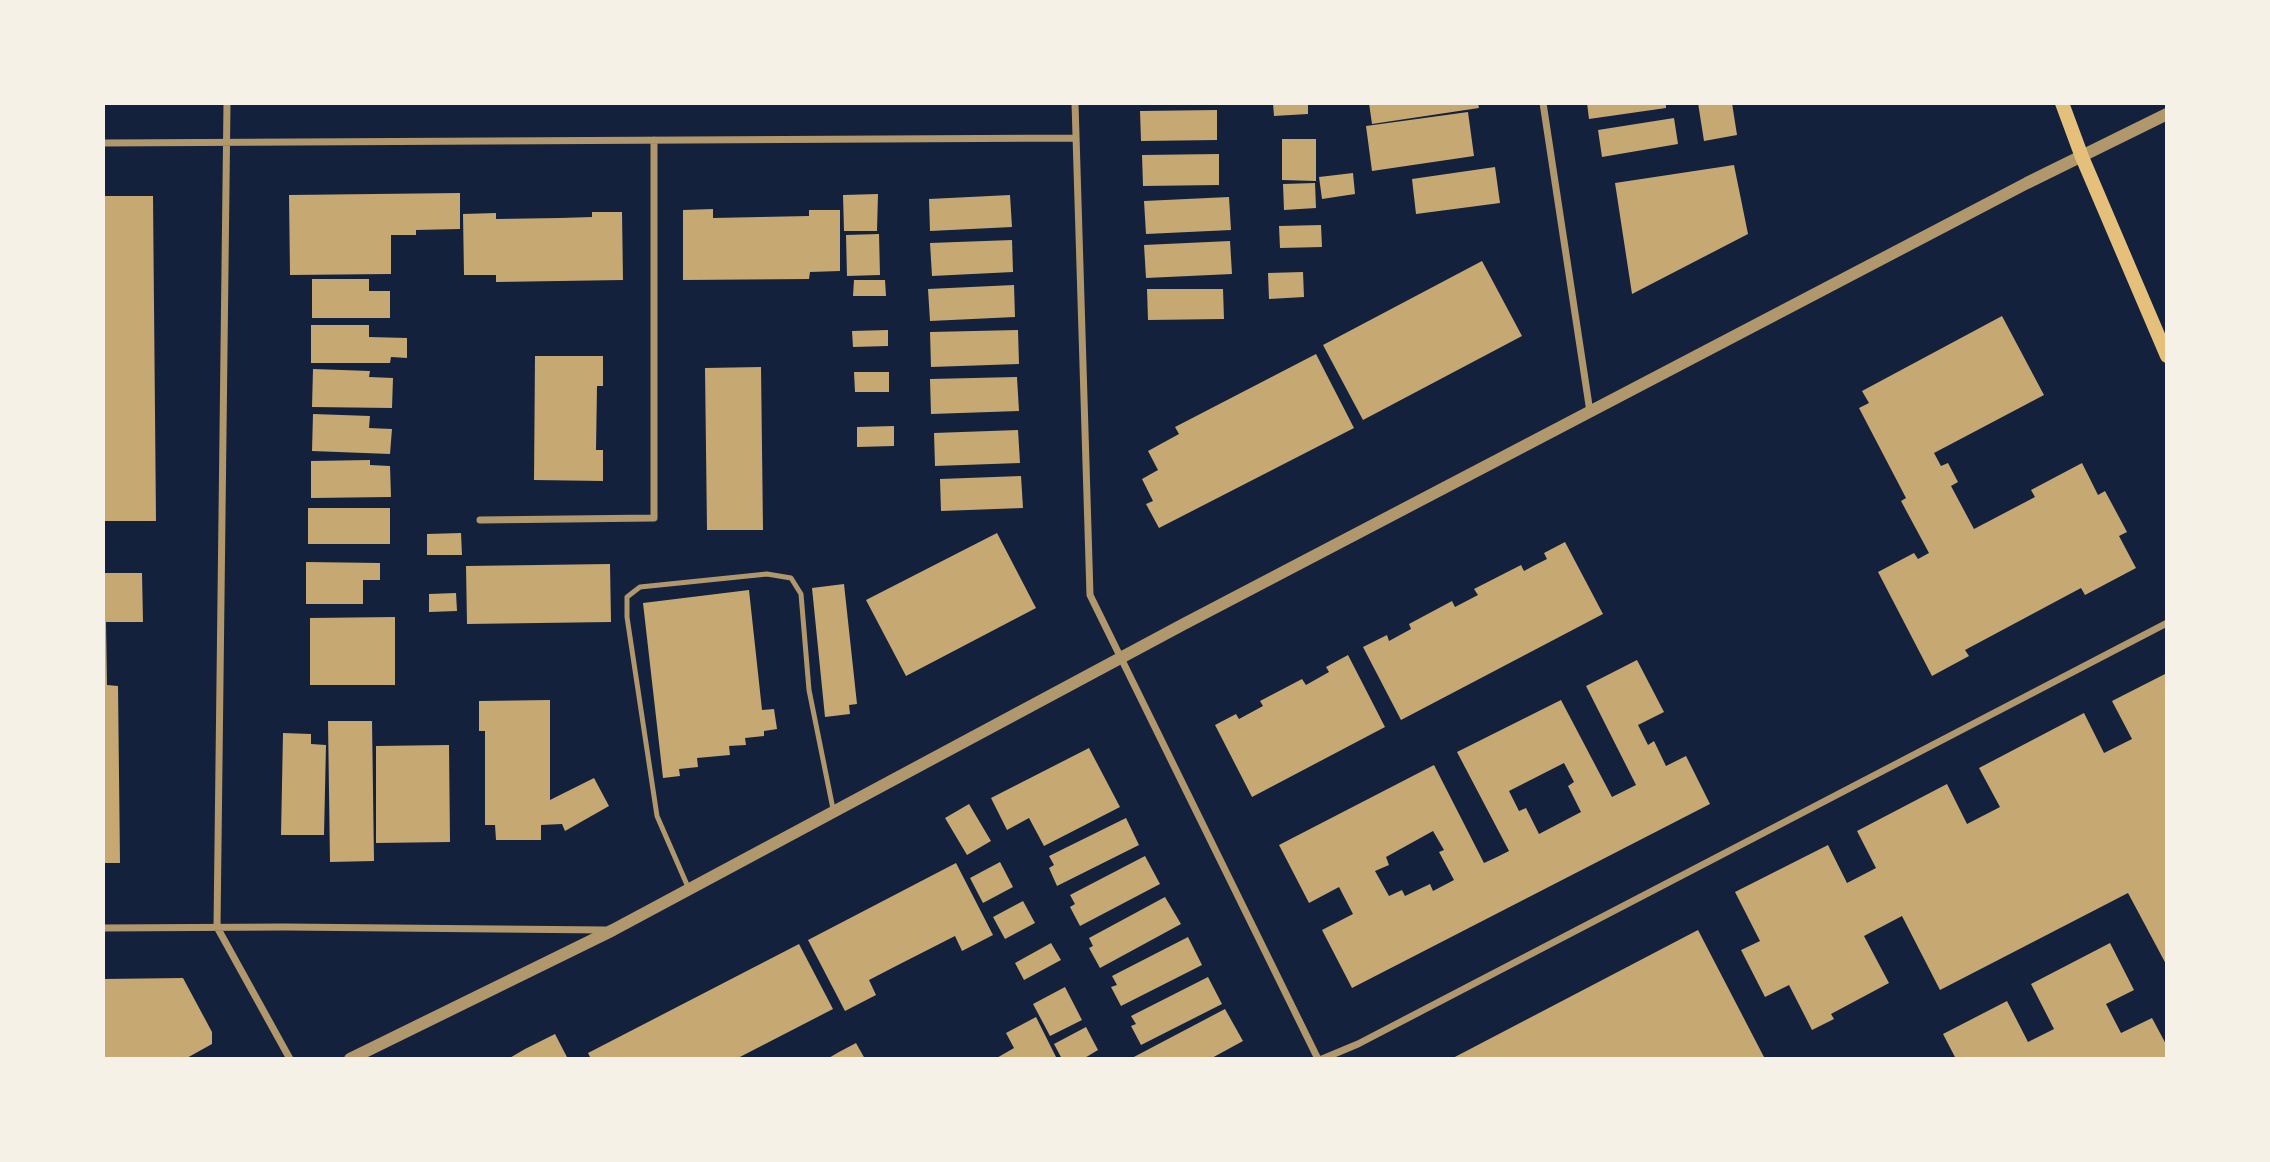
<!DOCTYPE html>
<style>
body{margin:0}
#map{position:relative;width:2270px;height:1162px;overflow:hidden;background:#14213d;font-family:"DM Sans",sans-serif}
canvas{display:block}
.frame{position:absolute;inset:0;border:105px solid #f6f1e7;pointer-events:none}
</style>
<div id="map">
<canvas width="2270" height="1162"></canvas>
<div class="frame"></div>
</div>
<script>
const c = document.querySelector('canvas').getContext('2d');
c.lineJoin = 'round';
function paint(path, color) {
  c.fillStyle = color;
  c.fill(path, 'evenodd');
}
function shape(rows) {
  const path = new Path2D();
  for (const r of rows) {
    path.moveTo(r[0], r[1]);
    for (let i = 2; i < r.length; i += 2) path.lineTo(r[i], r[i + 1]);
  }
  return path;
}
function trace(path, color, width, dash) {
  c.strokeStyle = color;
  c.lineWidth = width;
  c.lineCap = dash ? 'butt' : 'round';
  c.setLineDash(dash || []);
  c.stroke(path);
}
paint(shape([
 [1273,103,1308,103,1308,114,1274,116],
 [1369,103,1478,103,1479,108,1372,124],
 [1587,103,1666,103,1666,108,1589,119],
 [1698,103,1732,103,1737,135,1704,141],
 [1217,110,1217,140,1141,141,1140,111],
 [1468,112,1474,156,1372,171,1366,126],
 [1674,118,1678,144,1602,157,1598,130],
 [1282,139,1316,139,1316,181,1282,180],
 [1219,154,1219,185,1143,186,1142,155],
 [1734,165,1748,234,1632,294,1615,183],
 [1495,167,1500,203,1416,214,1412,179],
 [1353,173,1355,194,1322,199,1319,177],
 [1315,183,1316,208,1284,210,1283,184],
 [460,193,460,229,416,230,416,235,391,235,391,274,290,275,289,195],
 [878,194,877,231,844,231,843,195],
 [1010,195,1012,227,930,231,929,199],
 [103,196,153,196,156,521,103,521],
 [1229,197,1231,230,1146,234,1144,201],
 [713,209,713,218,809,216,809,210,840,210,840,271,810,272,809,279,683,280,683,210],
 [592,212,622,212,623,280,496,282,496,275,464,275,463,214,496,213,496,219,560,218,592,217],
 [1321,225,1322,247,1280,248,1279,226],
 [879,234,880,275,847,276,846,235],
 [1012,240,1013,272,932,276,930,243],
 [1230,241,1232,274,1146,278,1144,245],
 [1482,261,1522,336,1363,420,1323,345],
 [1303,272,1304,297,1269,299,1268,273],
 [312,279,369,279,369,291,390,291,390,318,312,318],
 [854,280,885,280,886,296,853,296],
 [1014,285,1015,317,930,321,928,289],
 [1147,289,1223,289,1224,319,1148,320],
 [2002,316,2044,395,1934,453,1941,466,1948,463,1958,482,1951,486,1974,529,2035,497,2031,490,2082,463,2098,495,2105,491,2127,532,2119,536,2136,568,2085,595,2081,588,1965,650,1969,656,1932,676,1878,572,1914,553,1918,559,1929,553,1901,501,1906,498,1859,408,1869,403,1862,391],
 [311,325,369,325,369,337,407,338,407,358,391,357,390,363,311,363],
 [888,330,888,346,853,347,852,331],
 [1018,330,1019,364,931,367,930,332],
 [1316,354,1354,428,1159,528,1146,504,1153,501,1142,479,1158,470,1148,451,1179,434,1175,427],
 [535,356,603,356,603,386,597,386,596,450,603,450,603,481,534,480],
 [761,367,763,530,707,530,705,368],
 [313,369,370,371,369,377,393,378,392,408,312,407],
 [854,372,889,372,889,392,855,392],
 [1017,377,1019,411,931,414,930,379],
 [313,414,370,416,369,428,392,429,390,454,312,451],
 [894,426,894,446,857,447,857,427],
 [1018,430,1020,463,935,466,934,433],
 [370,460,370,465,390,466,391,497,311,498,311,461],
 [1021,476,1023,508,941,511,940,479],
 [308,508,390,508,390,544,308,544],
 [461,533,462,555,427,555,427,534],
 [997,533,1036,608,906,676,866,600],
 [1565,542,1603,614,1401,720,1363,647,1387,635,1389,641,1411,629,1409,624,1452,601,1455,607,1478,595,1474,589,1521,565,1524,571,1535,565,1547,559,1544,553],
 [306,562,380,563,380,580,363,580,363,604,306,604],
 [610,564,611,622,467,624,466,566],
 [103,573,142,573,143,622,106,622,107,685,118,686,120,863,103,863],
 [844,584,857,704,849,705,850,714,825,717,812,588],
 [749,590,762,710,774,709,777,729,764,731,764,736,745,738,746,745,729,746,730,755,697,758,698,767,679,769,680,776,663,778,643,603],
 [456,593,457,611,429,612,429,594],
 [395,617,395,685,310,685,310,618],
 [1348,655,1385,727,1252,797,1215,725,1236,714,1239,719,1263,706,1260,701,1302,679,1306,685,1329,672,1326,667],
 [1637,660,1664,712,1638,725,1648,745,1654,741,1666,766,1686,756,1710,804,1352,988,1322,930,1353,914,1339,887,1309,903,1279,845,1434,765,1484,863,1497,857,1509,851,1457,752,1561,700,1612,797,1636,785,1586,686],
 [1564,763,1574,782,1568,786,1581,812,1539,834,1526,808,1519,811,1509,791],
 [1433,831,1444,850,1439,852,1454,880,1433,891,1430,884,1405,896,1402,890,1389,896,1375,871,1389,865,1386,857],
 [2167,673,2167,966,2128,893,1940,990,1902,916,1864,936,1889,983,1831,1014,1834,1019,1812,1030,1789,985,1765,997,1741,950,1760,941,1735,892,1828,845,1847,883,1876,868,1857,831,1947,784,1967,824,2000,807,1979,768,2084,713,2104,753,2132,739,2112,701],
 [550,700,550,800,594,778,609,806,565,831,562,824,541,825,541,840,496,840,495,825,485,825,485,731,479,731,479,701],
 [328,721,372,721,374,861,330,862],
 [283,733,311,734,311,744,326,745,324,835,281,835],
 [449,745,450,842,376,843,376,746],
 [1089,748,1120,807,1044,846,1029,818,1007,830,991,798],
 [969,804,991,841,967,855,945,818],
 [1126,818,1139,845,1057,886,1049,868,1054,865,1049,856],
 [1145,856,1160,884,1080,926,1070,907,1075,904,1070,895],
 [1000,862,1013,887,983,903,970,878],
 [956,863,993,935,962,951,955,936,898,965,869,980,876,995,845,1011,808,940],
 [1165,897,1181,924,1100,968,1089,948,1093,946,1089,938],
 [1023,901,1035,923,1005,939,993,917],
 [1698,930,1765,1059,1451,1059],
 [1188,937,1202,965,1121,1006,1111,987,1117,985,1112,976],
 [1051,943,1061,960,1024,980,1015,963],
 [2110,943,2134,990,2106,1004,2121,1033,2152,1018,2167,1046,2167,1059,1956,1059,1943,1034,2007,1001,2028,1042,2054,1029,2031,984],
 [799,944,833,1009,736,1059,591,1059,588,1053],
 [1208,977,1222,1004,1141,1045,1131,1026,1136,1024,1131,1016],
 [183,978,212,1032,212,1044,185,1059,103,1059,103,979],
 [1065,987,1082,1020,1050,1036,1033,1004],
 [1225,1009,1243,1041,1210,1059,1130,1059],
 [1036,1017,1057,1059,995,1059,1014,1048,1006,1033],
 [1086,1027,1098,1050,1083,1059,1062,1059,1054,1044],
 [555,1034,568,1059,508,1059,525,1049],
 [856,1043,865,1059,827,1059,839,1052]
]), '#c6a872');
trace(shape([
 [688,887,657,816,627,617,627,597,640,587,767,574,791,578,801,594,809,690,833,809]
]), '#b1986c', 5);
trace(shape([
 [227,103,217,927,290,1059],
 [1075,103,1090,595,1318,1059],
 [1543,103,1590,412],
 [103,143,1076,138],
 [480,520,654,518,654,140],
 [103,928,285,927,605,930],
 [1322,1059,1358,1044,2167,623]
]), '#b1986c', 7);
trace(shape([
 [350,1059,613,930,1182,625,2027,183,2167,114]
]), '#b1986c', 12);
trace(shape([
 [2062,103,2082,157,2167,356]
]), '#e5c07b', 14);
</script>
